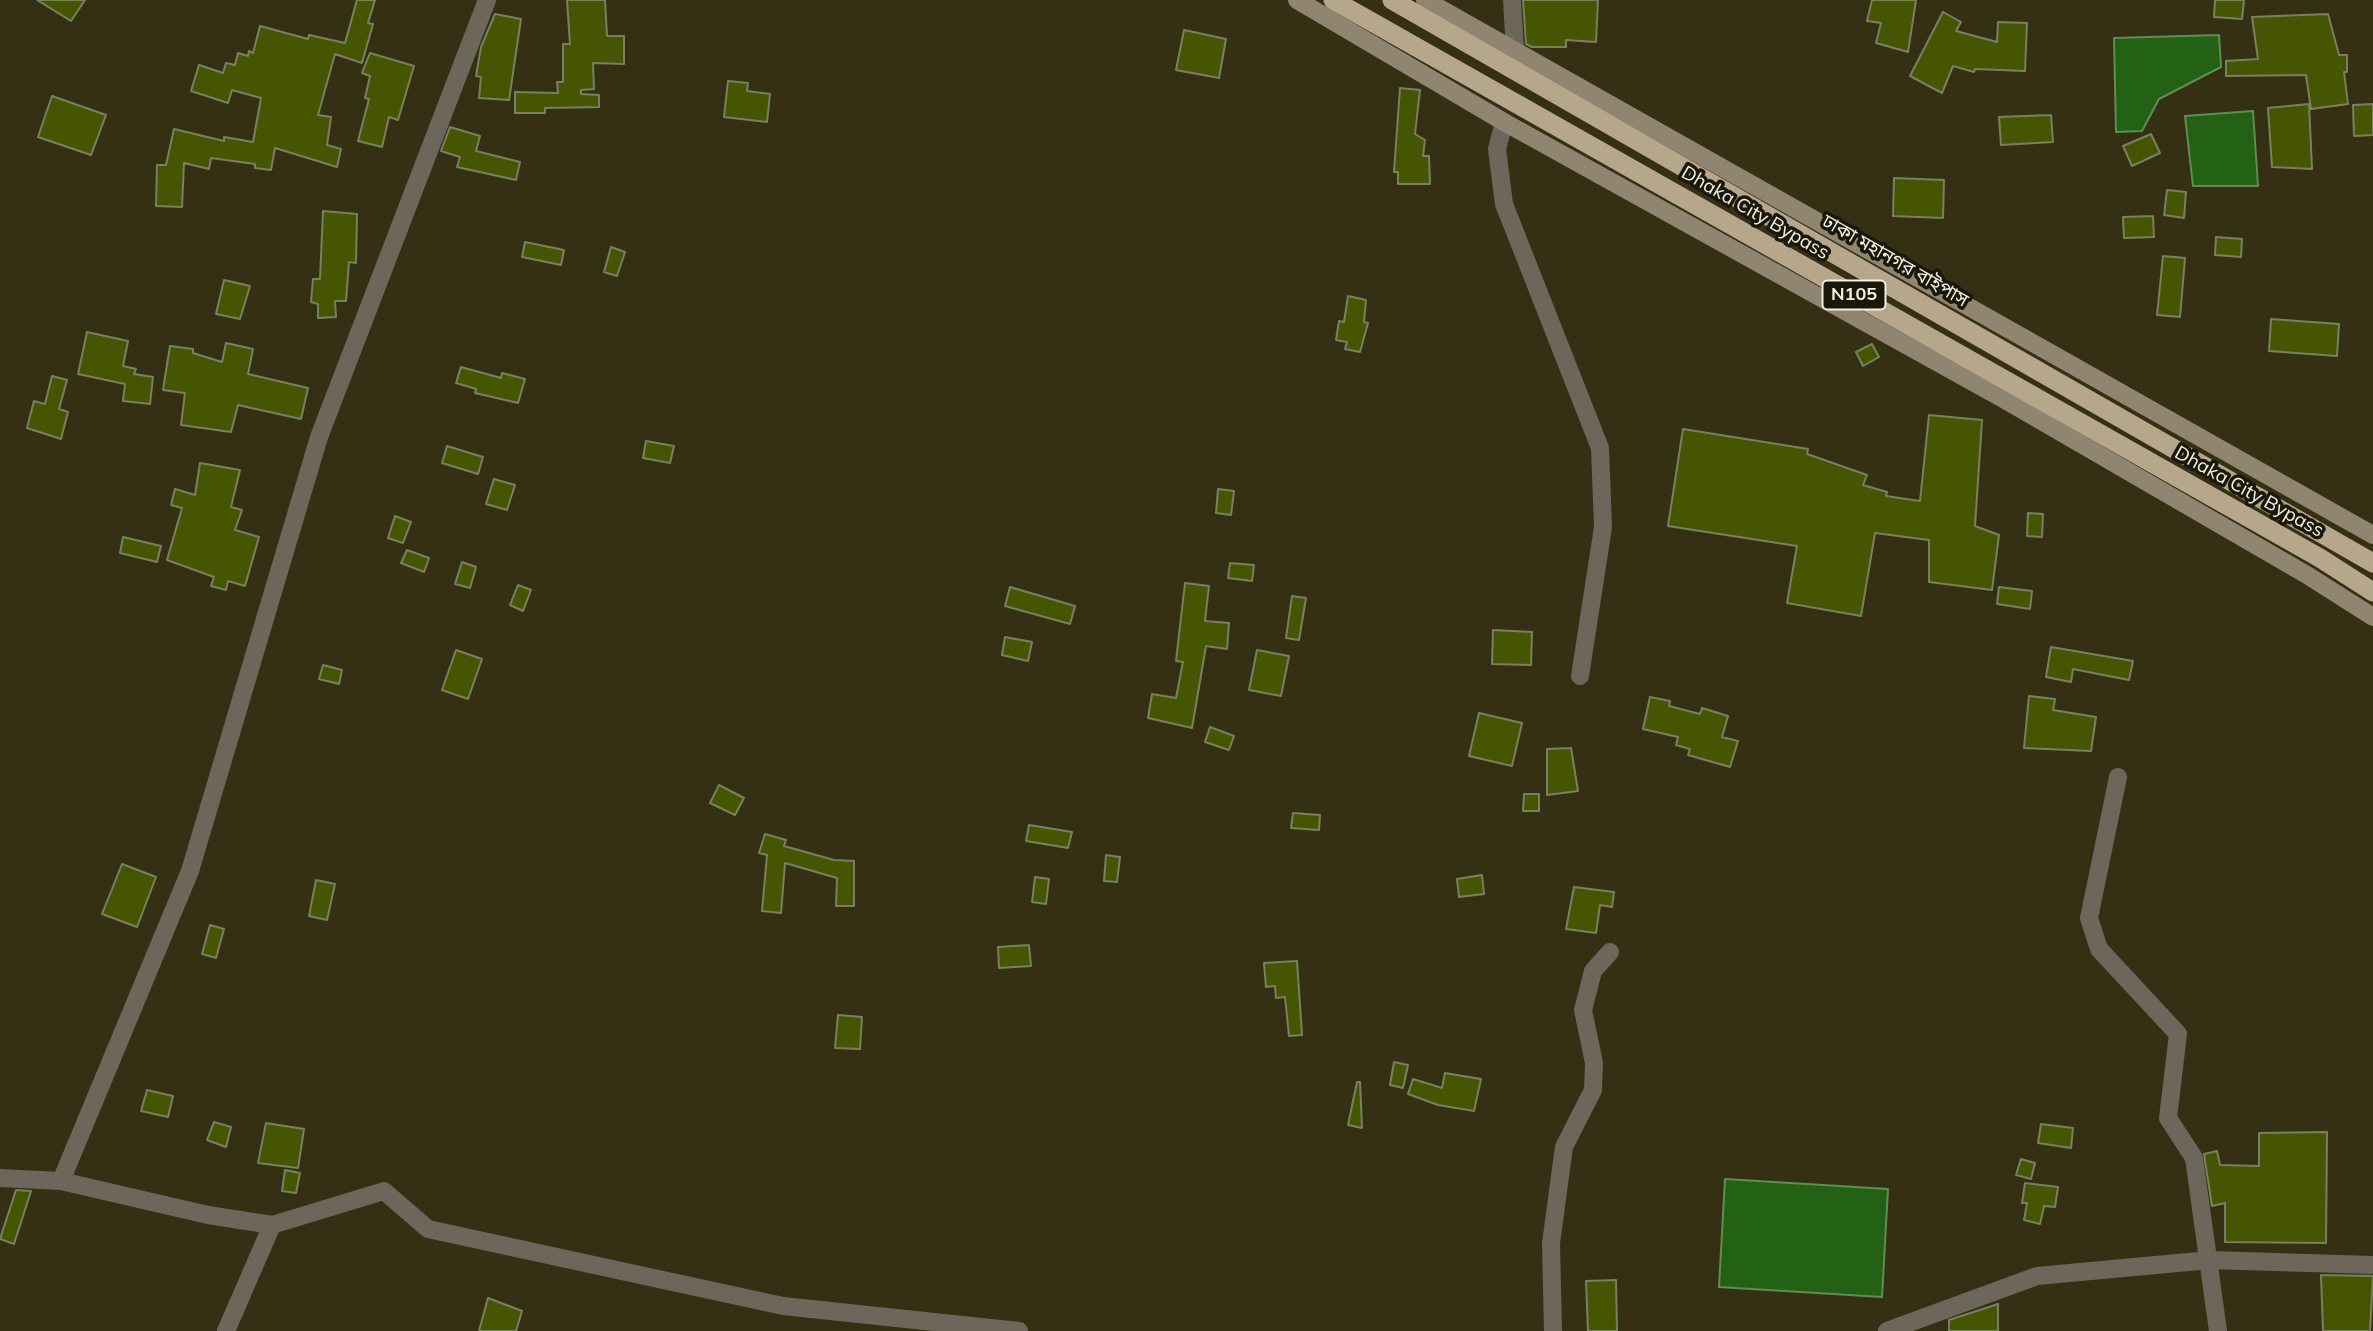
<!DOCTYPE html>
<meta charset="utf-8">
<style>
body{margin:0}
canvas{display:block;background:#353013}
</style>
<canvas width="2373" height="1331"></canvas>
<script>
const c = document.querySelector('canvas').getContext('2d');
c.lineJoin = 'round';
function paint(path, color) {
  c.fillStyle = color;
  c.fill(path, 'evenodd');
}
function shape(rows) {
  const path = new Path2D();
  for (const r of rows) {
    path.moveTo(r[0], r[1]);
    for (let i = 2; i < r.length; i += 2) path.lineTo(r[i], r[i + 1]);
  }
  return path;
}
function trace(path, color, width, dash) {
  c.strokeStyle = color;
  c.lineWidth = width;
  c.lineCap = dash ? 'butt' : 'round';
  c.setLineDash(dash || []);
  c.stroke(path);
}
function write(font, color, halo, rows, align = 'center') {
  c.font = font + ' Mulish,"Noto Sans Bengali",sans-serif';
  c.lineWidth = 7;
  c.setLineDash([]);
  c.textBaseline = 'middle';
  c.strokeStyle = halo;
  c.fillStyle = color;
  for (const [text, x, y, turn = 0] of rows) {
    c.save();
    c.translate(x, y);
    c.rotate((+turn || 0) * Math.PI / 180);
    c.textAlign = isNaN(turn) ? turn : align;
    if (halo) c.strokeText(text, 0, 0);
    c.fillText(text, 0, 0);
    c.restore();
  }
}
const water = shape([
 [2219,35,2221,67,2159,99,2142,131,2116,132,2114,38,2219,35],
 [2253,111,2258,186,2193,186,2185,116,2253,111],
 [1725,1179,1888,1189,1882,1297,1719,1287,1725,1179]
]);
paint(water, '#236115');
trace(water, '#618c52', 2);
const building = shape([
 [37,0,85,0,71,21,37,0],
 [357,0,375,0,368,23,373,24,362,63,335,54,318,115,331,117,327,145,341,149,337,167,275,148,271,170,255,168,255,164,211,158,209,169,184,163,182,207,156,206,157,165,166,165,174,129,224,141,224,137,253,142,261,98,232,90,228,103,191,91,199,65,223,73,226,63,235,65,238,53,248,56,249,51,253,53,260,26,308,39,309,35,345,43,357,0],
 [567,0,605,0,607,36,624,36,624,64,593,63,594,89,581,90,581,94,599,95,599,107,545,108,545,113,515,113,515,92,558,93,557,82,563,82,563,44,570,44,567,0],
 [1523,0,1598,0,1596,42,1566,40,1566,47,1532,47,1526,44,1523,0],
 [1872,0,1916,0,1908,52,1876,43,1881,23,1867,21,1872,0],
 [2215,0,2244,0,2242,19,2214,17,2215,0],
 [1943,12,1961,22,1956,31,1997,42,1998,22,2027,23,2025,71,1975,69,1974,72,1953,66,1942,93,1910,76,1943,12],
 [495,14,521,19,509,100,479,98,481,77,476,76,481,47,495,14],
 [2328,14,2339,55,2347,55,2347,72,2344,72,2348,104,2311,109,2306,75,2226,76,2226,61,2258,59,2252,17,2328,14],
 [1184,30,1226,39,1219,78,1176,70,1184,30],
 [370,53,414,66,398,120,389,117,382,147,358,141,369,99,365,98,370,76,362,73,370,53],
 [728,81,748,83,747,91,770,94,767,122,724,117,728,81],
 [1400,88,1420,90,1415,134,1425,140,1423,156,1429,156,1430,184,1398,184,1398,172,1394,172,1400,88],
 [52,96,106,115,91,155,38,137,52,96],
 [2309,104,2312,169,2272,167,2268,108,2309,104],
 [2373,104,2373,135,2354,136,2353,105,2373,104],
 [2051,115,2053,142,2001,145,1999,117,2051,115],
 [450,127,480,136,476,151,520,162,516,180,457,167,460,157,441,151,450,127],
 [2151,134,2160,153,2132,166,2123,146,2151,134],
 [1894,178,1944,180,1943,218,1893,216,1894,178],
 [2167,190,2186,192,2184,218,2164,215,2167,190],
 [323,211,357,214,356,263,349,262,346,301,335,301,336,317,318,318,318,304,311,302,313,279,320,279,323,211],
 [2153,216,2154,237,2124,238,2123,217,2153,216],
 [2216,237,2242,239,2241,257,2215,255,2216,237],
 [525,242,564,250,561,265,522,257,525,242],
 [611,247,625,252,617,276,604,272,611,247],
 [2163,256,2185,258,2180,317,2157,315,2163,256],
 [224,280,250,286,240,319,216,314,224,280],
 [1348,296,1366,300,1364,322,1368,323,1360,352,1345,349,1347,342,1336,340,1339,321,1344,322,1348,296],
 [2271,319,2339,324,2337,356,2269,351,2271,319],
 [87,332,128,341,123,366,136,369,134,374,153,377,150,404,123,401,125,384,78,374,87,332],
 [226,343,253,349,248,374,308,388,301,419,238,405,231,432,181,425,185,393,163,390,170,346,193,349,193,353,222,362,226,343],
 [1872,344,1879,357,1863,366,1856,352,1872,344],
 [461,367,501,378,502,373,525,379,518,403,475,393,476,389,456,383,461,367],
 [52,376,67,380,59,409,68,412,61,439,27,428,34,401,45,404,52,376],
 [1929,415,1982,420,1975,526,1999,535,1992,590,1929,582,1929,540,1875,533,1861,616,1787,603,1797,546,1668,526,1683,429,1808,449,1807,454,1867,475,1863,485,1887,492,1886,496,1920,501,1929,415],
 [646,441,674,446,670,463,643,458,646,441],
 [447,446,483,457,478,474,442,463,447,446],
 [200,463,240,470,231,507,242,510,235,530,259,537,245,586,228,581,226,590,211,586,214,577,167,560,182,508,171,505,175,489,195,495,200,463],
 [494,479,515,485,507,510,486,504,494,479],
 [1218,489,1234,491,1231,515,1216,513,1218,489],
 [2028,513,2043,514,2042,537,2027,536,2028,513],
 [395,516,411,522,403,543,388,538,395,516],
 [123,537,161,546,157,562,120,553,123,537],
 [407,550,429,558,424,572,401,563,407,550],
 [462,562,476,567,470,588,455,584,462,562],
 [1230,563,1254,565,1252,581,1228,578,1230,563],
 [1185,583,1209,586,1205,621,1229,623,1227,649,1206,646,1192,728,1148,718,1152,694,1176,698,1183,662,1176,661,1185,583],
 [518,585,531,590,523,611,510,605,518,585],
 [1010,587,1075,606,1070,624,1005,606,1010,587],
 [1999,587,2032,591,2030,609,1997,604,1999,587],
 [1292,596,1306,598,1299,640,1286,638,1292,596],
 [1493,630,1532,632,1531,665,1492,664,1493,630],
 [1005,637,1032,642,1028,661,1002,655,1005,637],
 [2051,647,2133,661,2129,680,2073,669,2071,682,2046,677,2051,647],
 [456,650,482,659,468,699,442,690,456,650],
 [1257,650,1289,656,1281,696,1249,690,1257,650],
 [323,665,342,670,339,684,319,679,323,665],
 [2029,696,2055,699,2053,710,2096,717,2091,751,2024,748,2029,696],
 [1650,697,1670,701,1669,706,1700,714,1702,708,1728,716,1722,737,1738,741,1730,767,1688,755,1690,749,1676,745,1678,737,1643,729,1650,697],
 [1479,713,1522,723,1512,766,1469,756,1479,713],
 [1210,727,1234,736,1229,750,1205,742,1210,727],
 [1571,748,1578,791,1547,795,1547,749,1571,748],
 [719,785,744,798,735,815,710,803,719,785],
 [1524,794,1539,794,1539,811,1523,811,1524,794],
 [1293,813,1320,815,1319,830,1291,828,1293,813],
 [1029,825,1072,832,1068,848,1026,841,1029,825],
 [765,834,786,840,784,846,834,860,854,861,854,906,836,906,837,878,785,863,781,913,762,911,767,855,759,853,765,834],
 [1106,855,1120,857,1117,882,1104,881,1106,855],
 [122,864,156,877,137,927,102,914,122,864],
 [1482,875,1484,894,1459,897,1457,879,1482,875],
 [1035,877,1049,879,1046,904,1032,902,1035,877],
 [316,880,335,884,327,920,309,916,316,880],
 [1574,887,1614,892,1612,907,1600,905,1596,933,1566,929,1574,887],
 [210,925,224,929,216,958,202,954,210,925],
 [1029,945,1031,966,999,968,998,947,1029,945],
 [1297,961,1302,1035,1289,1036,1285,997,1276,998,1275,986,1266,987,1264,963,1297,961],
 [838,1015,862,1017,860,1049,835,1048,838,1015],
 [1394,1062,1408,1065,1403,1088,1390,1085,1394,1062],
 [1445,1073,1481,1079,1474,1111,1438,1105,1408,1094,1413,1079,1442,1088,1445,1073],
 [1357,1082,1360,1082,1362,1128,1348,1125,1357,1082],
 [147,1090,173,1096,168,1117,141,1111,147,1090],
 [214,1122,231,1127,226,1147,207,1140,214,1122],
 [266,1123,304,1129,298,1168,258,1163,266,1123],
 [2041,1124,2073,1128,2071,1148,2038,1143,2041,1124],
 [2327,1132,2326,1243,2225,1242,2225,1203,2212,1206,2204,1154,2217,1151,2220,1165,2259,1166,2259,1133,2327,1132],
 [2021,1159,2035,1163,2031,1179,2016,1175,2021,1159],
 [285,1170,300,1173,296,1193,282,1191,285,1170],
 [2025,1183,2058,1187,2055,1207,2044,1206,2040,1224,2024,1220,2027,1203,2022,1203,2025,1183],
 [16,1190,31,1191,14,1244,0,1239,16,1190],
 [2321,1275,2373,1276,2370,1331,2323,1331,2321,1275],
 [1616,1280,1617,1331,1588,1331,1586,1281,1616,1280],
 [488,1298,522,1311,516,1331,479,1331,488,1298],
 [1998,1304,1998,1331,1949,1331,1949,1320,1998,1304]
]);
paint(building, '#465501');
trace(building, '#788062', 2);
trace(shape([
 [1512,0,1515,51],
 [1504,122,1497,149,1504,204,1600,448,1603,527,1580,676],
 [2118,777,2089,918,2099,949,2178,1034,2168,1118,2194,1158,2218,1331],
 [0,1178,61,1181,208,1215,272,1225,384,1191,428,1229,783,1306,1019,1331],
 [61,1181,190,871,319,437,487,0],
 [226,1331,272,1225],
 [1553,1331,1551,1243,1564,1147,1593,1090,1594,1063,1583,1010,1593,971,1610,952],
 [1887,1331,2037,1276,2210,1260,2373,1265]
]), '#6d665a', 18);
trace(shape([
 [1297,0,1504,122,2005,400,2307,575,2373,617],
 [1425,0,2373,535]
]), '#908571', 18);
trace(shape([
 [1333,0,2320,558,2373,592],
 [1392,0,2373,563]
]), '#b6a68b', 19);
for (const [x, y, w] of [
 [1854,295,63]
]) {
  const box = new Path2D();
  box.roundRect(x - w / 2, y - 14.5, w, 29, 5);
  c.fillStyle = '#1a180c';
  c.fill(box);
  trace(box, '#f2f0df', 2);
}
write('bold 18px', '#f2f0df', null, [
 ["N105",1854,295]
]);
write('19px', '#f2f0df', '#1a180c', [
 ["Dhaka City Bypass",1755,213,30],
 ["ঢাকা মহানগর বাইপাস",1895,261,30],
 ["Dhaka City Bypass",2249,492,29]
]);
</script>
